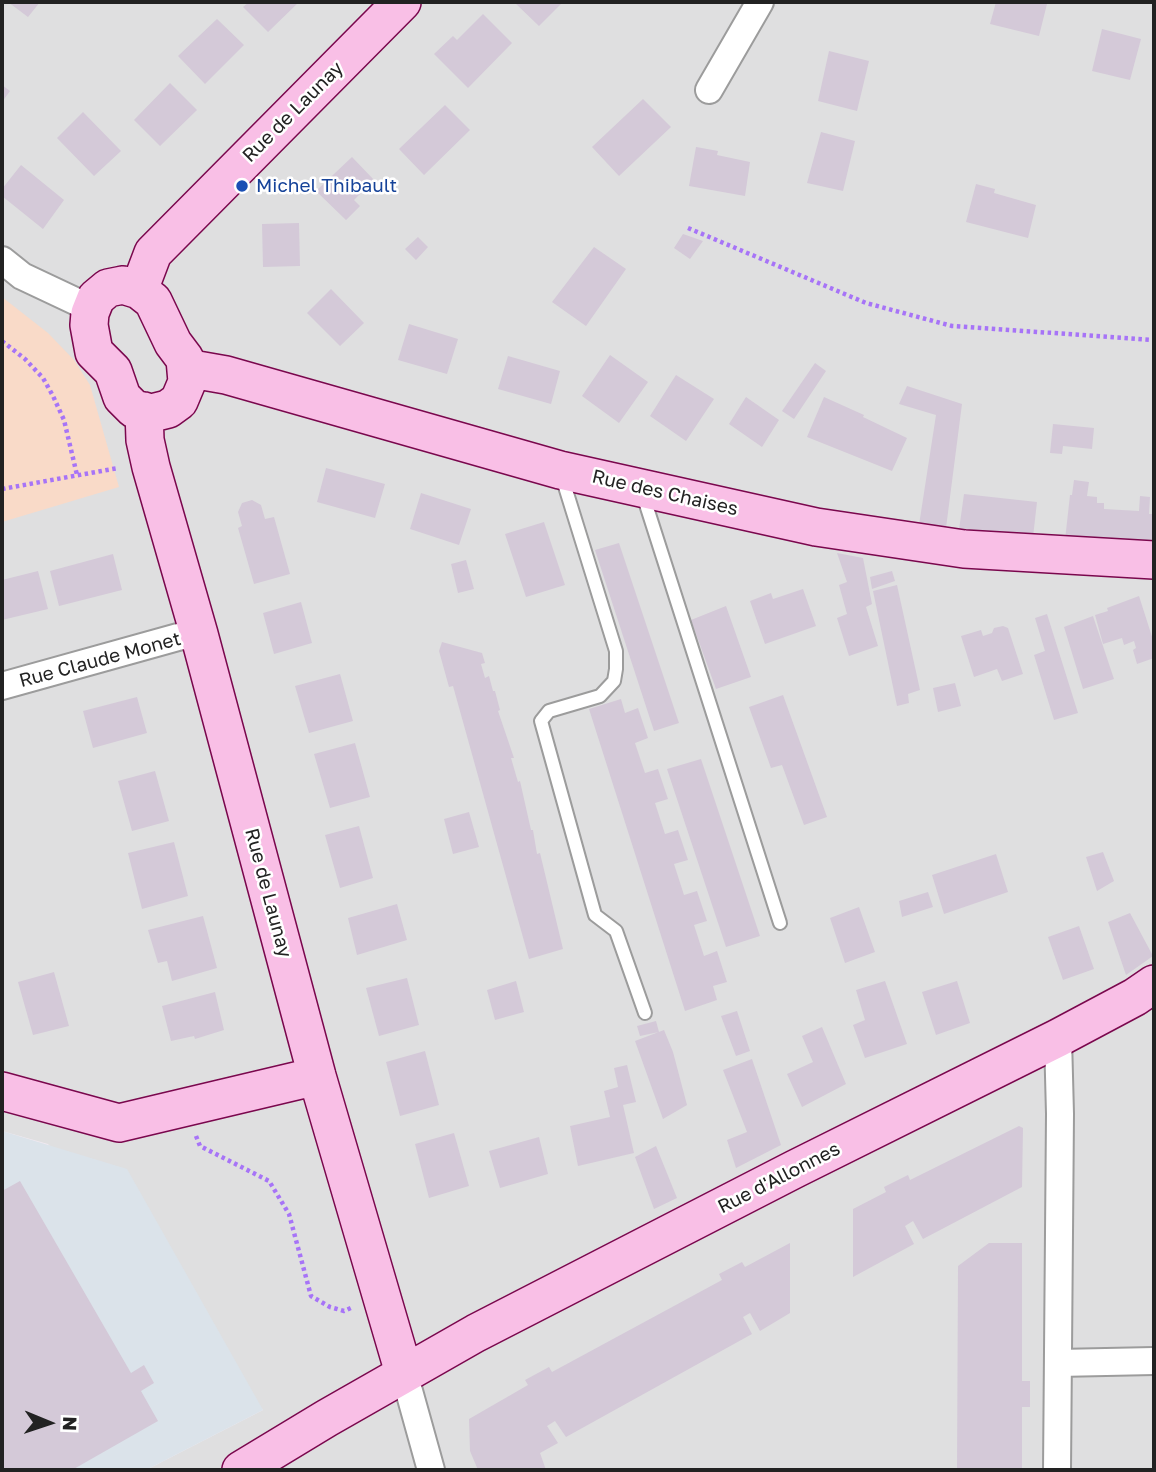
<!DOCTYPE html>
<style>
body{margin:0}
#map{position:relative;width:1156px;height:1472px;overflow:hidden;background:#f1e9f1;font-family:"Golos Text",sans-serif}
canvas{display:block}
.frame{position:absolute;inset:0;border:4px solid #222;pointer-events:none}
.north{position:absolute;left:14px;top:1388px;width:70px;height:70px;-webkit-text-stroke:5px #fff;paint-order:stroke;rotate:92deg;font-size:19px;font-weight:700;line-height:28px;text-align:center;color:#222}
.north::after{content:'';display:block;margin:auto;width:24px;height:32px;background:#222;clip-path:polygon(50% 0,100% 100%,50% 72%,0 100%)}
</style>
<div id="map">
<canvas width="1156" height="1472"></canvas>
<div class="frame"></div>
<div class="north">N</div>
</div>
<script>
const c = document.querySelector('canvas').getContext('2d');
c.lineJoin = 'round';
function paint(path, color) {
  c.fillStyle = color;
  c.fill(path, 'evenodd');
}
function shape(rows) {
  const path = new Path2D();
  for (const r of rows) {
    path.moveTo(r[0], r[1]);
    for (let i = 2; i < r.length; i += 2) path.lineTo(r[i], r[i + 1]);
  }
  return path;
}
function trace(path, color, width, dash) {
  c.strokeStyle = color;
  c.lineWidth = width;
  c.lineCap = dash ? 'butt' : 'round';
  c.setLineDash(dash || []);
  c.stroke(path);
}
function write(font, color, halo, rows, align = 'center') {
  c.font = font + ' "Golos Text",sans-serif';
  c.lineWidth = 5;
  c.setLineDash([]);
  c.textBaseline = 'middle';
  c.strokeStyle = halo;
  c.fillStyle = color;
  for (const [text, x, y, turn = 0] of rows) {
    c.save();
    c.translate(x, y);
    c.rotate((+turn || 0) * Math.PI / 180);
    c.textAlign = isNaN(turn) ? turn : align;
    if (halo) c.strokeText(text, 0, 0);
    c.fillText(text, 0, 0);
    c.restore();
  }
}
paint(shape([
 [2,2,1154,2,1154,1470,146,1470,263,1410,48,1144,2,1131]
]), '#dfdfe0');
paint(shape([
 [2,1131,127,1169,263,1410,146,1470,2,1470]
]), '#dbe3ea');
paint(shape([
 [2,297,48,333,74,360,90,385,119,487,2,522]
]), '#f9dac8');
paint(shape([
 [8,2,40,2,28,17],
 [249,2,299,2,268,32,243,7],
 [514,2,563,2,539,26],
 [996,2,1042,2,1047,4,1039,36,990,24],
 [483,14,512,43,468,88,434,54,453,36,457,40],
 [217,19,244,45,205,84,178,56],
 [1102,29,1141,39,1130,80,1092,71],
 [829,51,869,61,857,111,818,101],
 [170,83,197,110,160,146,134,120],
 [2,85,10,91,2,102],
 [643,99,671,127,619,176,592,147],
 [445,105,470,130,424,175,399,149],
 [83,112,121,151,94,176,57,138],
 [821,132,855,141,843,191,807,183],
 [696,147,718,151,717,155,750,162,745,196,689,186],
 [352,157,374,180,354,200,360,206,346,220,316,191],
 [21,165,64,200,43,229,2,196,2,189],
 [976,184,995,189,994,193,1036,205,1028,238,966,222],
 [299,223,300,266,263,267,262,224],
 [683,234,703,241,690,259,674,248],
 [418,237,428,247,416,260,405,249],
 [594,247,626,269,586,326,552,302],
 [331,289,364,323,340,346,307,313],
 [409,324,458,339,447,374,398,360],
 [610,355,648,382,619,423,582,396],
 [508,356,560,371,551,404,498,389],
 [815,363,826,371,794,419,782,411],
 [676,375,714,399,686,441,650,416],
 [907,386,962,404,946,528,919,525,936,415,899,404],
 [746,397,779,420,762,447,729,424],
 [824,397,864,415,863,417,907,438,892,471,807,437],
 [1053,424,1094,428,1092,449,1063,446,1062,454,1050,453],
 [326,468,385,484,375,518,317,502],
 [1074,480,1089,482,1087,496,1097,497,1097,503,1104,503,1104,509,1139,511,1140,496,1150,497,1149,514,1154,514,1154,544,1065,540,1070,495,1072,495],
 [421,493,471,509,459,545,410,529],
 [964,494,1037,502,1033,537,959,530],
 [252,500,261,505,265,519,274,517,290,574,254,584,238,528,242,526,238,512,242,503],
 [544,522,565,585,526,597,505,534],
 [619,543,679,723,654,731,595,550],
 [837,553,863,558,872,604,866,607,878,646,849,656,837,618,847,614,839,585,847,582],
 [113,554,122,590,59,606,50,571],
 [466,560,474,589,458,593,451,564],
 [38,571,48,609,2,620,2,580],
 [892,571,895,581,872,589,870,577],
 [897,585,920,690,908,694,909,703,897,706,873,591],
 [803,589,816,626,765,644,750,601,771,593,773,599],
 [1139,596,1154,643,1154,658,1137,664,1133,650,1136,648,1134,641,1124,645,1122,638,1103,644,1095,615,1108,611,1107,608],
 [301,602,312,643,274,654,263,613],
 [726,606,751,677,716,689,691,620],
 [1047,614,1078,713,1054,720,1034,655,1045,651,1035,618],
 [1093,616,1114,679,1083,689,1064,627],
 [1003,626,1008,628,1023,674,1002,681,997,669,974,677,961,636,981,630,983,636,992,633,994,628],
 [442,642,482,653,485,663,481,664,485,678,489,676,493,691,495,691,500,710,498,711,514,758,511,758,518,782,520,781,531,830,533,830,537,854,540,853,563,949,529,959,453,686,449,687,439,651],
 [340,674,353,721,309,733,295,686],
 [955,683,961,706,938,712,933,688],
 [783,695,827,817,804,825,782,765,771,768,749,707],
 [137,697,147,733,93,748,83,711],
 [621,699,625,713,638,708,648,738,635,743,645,773,658,769,668,799,655,803,665,834,678,830,688,860,674,864,684,895,697,891,707,921,694,925,704,956,717,951,727,982,713,986,717,1000,685,1011,589,709],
 [355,743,370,797,330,808,314,754],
 [701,759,760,936,726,947,667,769],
 [155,771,169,821,132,831,118,781],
 [469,812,479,847,453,854,444,819],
 [359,826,373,878,340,888,325,835],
 [174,842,188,896,142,909,128,853],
 [1103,852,1114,881,1097,891,1086,857],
 [996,854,1008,892,944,914,932,875],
 [928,892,933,907,902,917,899,901],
 [397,904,407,940,357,955,348,918],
 [859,907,875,952,845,963,830,918],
 [1130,913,1153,956,1126,975,1108,922],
 [203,916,217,968,172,981,167,961,158,963,148,930],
 [1079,926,1094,969,1063,980,1048,937],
 [54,972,69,1026,33,1035,18,982],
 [407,978,419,1025,379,1036,366,988],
 [516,981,524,1012,495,1020,487,990],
 [885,981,907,1044,865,1058,853,1025,865,1020,856,990],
 [957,981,970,1023,936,1035,922,992],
 [215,992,224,1030,195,1039,194,1036,171,1041,162,1006],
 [737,1011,750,1051,736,1056,721,1016],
 [656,1021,659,1032,640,1036,637,1026],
 [822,1027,846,1084,802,1107,787,1074,813,1062,802,1036],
 [664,1030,673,1052,687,1105,663,1119,635,1041],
 [425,1051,439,1105,400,1116,386,1062],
 [752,1059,781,1145,736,1168,727,1140,747,1132,723,1070],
 [627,1065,636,1102,623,1105,634,1153,578,1166,570,1126,610,1117,604,1091,618,1087,614,1068],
 [1019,1126,1023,1128,1022,1187,923,1239,913,1221,905,1226,914,1244,853,1277,853,1209,886,1192,884,1187,908,1175,910,1180],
 [454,1133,469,1186,429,1198,415,1144],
 [539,1137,548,1174,500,1188,489,1151],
 [656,1146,677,1198,654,1209,635,1157],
 [20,1181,131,1373,144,1365,154,1383,141,1391,158,1421,72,1470,2,1470,2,1191],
 [790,1243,790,1313,760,1331,750,1313,743,1317,752,1334,566,1437,555,1421,547,1426,558,1443,540,1453,546,1470,478,1470,470,1451,469,1419,528,1385,525,1380,549,1367,552,1372,722,1280,719,1274,742,1262,745,1267],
 [989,1243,1022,1243,1022,1381,1030,1381,1030,1407,1022,1407,1022,1470,957,1470,958,1266]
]), '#d4c9d8');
const lane = shape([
 [562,477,616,651,616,669,614,681,600,696,549,711,541,721,595,915,616,931,645,1013],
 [642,492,780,923]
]);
const street = shape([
 [709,90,760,2],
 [2,260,22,276,92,309],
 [2,686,178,637,199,634],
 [1058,1363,1154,1361],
 [404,1373,431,1470],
 [1057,1470,1060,1114,1058,1038]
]);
const secondary = shape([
 [123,285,139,290,153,301,173,343,185,359,187,382,179,401,168,409,152,413,134,409,122,397,113,371,94,352,89,325,90,313,96,298,108,288,123,285],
 [139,290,153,253,402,2],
 [186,368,226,375,560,470,816,527,964,549,1154,560],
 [144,411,145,440,151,467,199,634,317,1076,404,1373],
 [2,1091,119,1123,317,1076],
 [241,1470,327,1418,476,1333,795,1169,1058,1038,1135,997,1154,984]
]);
trace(lane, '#9c9c9c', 16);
trace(street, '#9c9c9c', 30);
trace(secondary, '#7a074d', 40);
trace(shape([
 [688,228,866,303,952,326,1154,340],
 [2,341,25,359,43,378,53,396,64,420,77,475],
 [2,489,118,468],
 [196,1136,200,1146,269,1181,289,1214,311,1296,330,1307,344,1311,353,1307]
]), '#a774f7', 4.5, [3.5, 3.5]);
trace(lane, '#fff', 12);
trace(street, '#fff', 26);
trace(secondary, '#f9bfe6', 37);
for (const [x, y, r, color] of [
 [242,186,7,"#1a4fb4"]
]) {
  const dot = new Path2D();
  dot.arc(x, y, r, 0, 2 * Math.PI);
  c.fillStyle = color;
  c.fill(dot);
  trace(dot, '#fff', 2.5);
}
write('19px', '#222', '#fff', [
 ["Rue de Launay",293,112,-45],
 ["Rue des Chaises",665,493,13],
 ["Rue Claude Monet",100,660,-15],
 ["Rue de Launay",268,893,75],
 ["Rue d'Allonnes",779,1178,-27]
]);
write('19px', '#164399', '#fff', [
 ["Michel Thibault",256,186]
], 'left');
</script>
